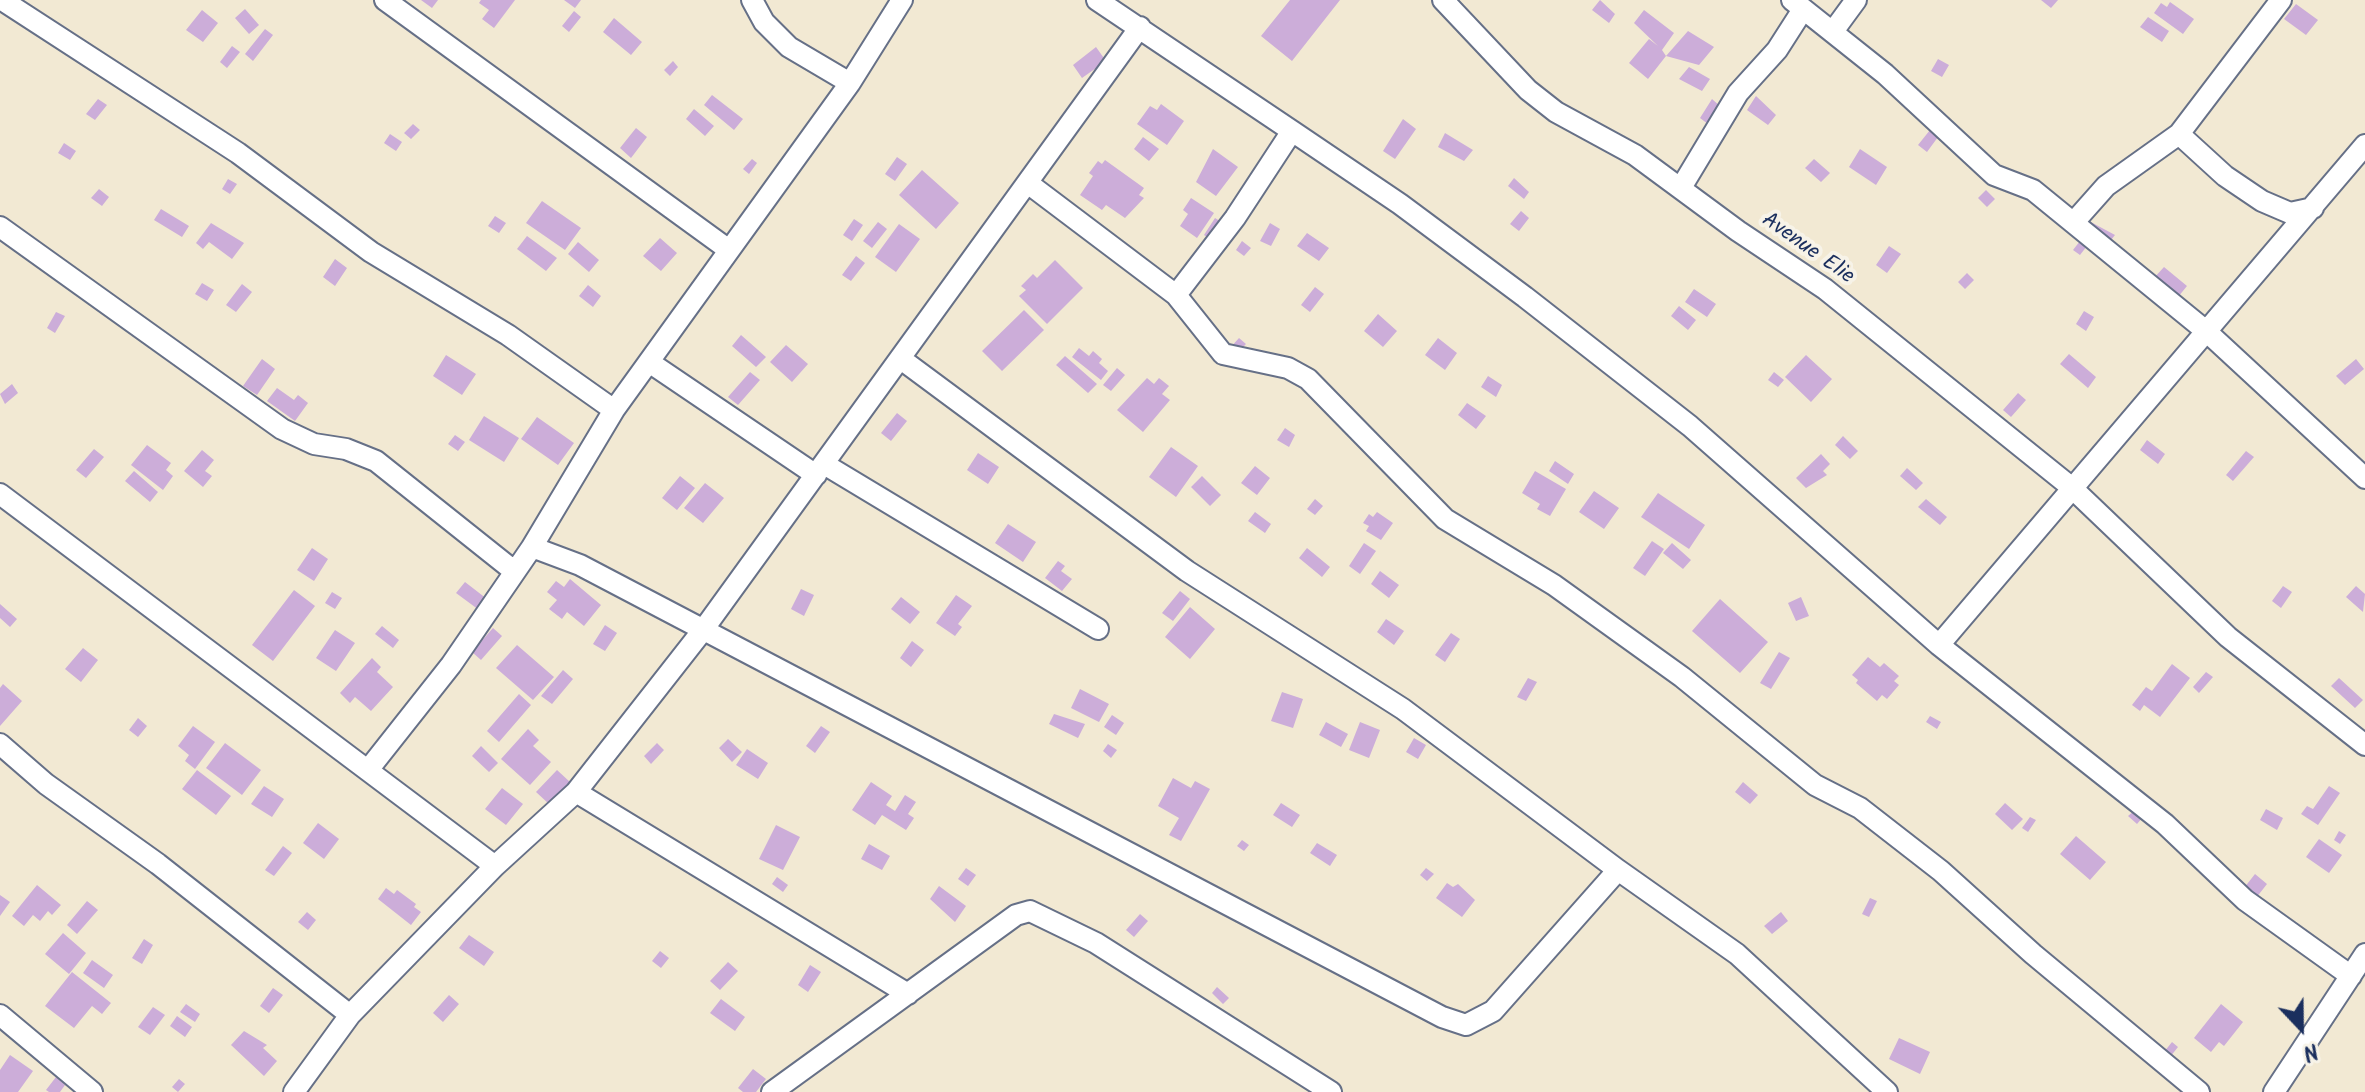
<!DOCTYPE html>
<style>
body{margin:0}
#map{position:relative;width:2365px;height:1092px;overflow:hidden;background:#f2e9d3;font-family:Kalam,sans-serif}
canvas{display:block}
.north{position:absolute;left:2261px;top:988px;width:80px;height:80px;-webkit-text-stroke:6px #f7f3e8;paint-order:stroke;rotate:158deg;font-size:22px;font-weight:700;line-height:32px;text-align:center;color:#1b2f5e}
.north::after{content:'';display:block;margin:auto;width:28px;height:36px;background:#1b2f5e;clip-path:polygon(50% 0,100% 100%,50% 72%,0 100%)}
</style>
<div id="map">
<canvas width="2365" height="1092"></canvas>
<div class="north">N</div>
</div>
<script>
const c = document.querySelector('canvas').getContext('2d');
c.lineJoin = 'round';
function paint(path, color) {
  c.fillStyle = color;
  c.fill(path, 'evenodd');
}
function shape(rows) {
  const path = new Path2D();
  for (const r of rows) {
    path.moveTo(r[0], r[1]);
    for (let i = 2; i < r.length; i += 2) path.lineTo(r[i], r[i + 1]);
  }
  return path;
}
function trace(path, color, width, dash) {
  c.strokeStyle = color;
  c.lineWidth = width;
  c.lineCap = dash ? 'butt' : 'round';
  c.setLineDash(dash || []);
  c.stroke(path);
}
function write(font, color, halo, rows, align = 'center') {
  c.font = font + ' Kalam,sans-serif';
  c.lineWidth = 8;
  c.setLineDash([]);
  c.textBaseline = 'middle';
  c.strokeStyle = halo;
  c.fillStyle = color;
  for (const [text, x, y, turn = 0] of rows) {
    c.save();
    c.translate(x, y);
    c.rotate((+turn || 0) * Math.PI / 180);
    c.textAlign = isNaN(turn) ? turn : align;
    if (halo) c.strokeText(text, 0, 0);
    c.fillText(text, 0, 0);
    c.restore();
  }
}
paint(shape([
 [421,0,438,0,432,8],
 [481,0,515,0,494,28,482,19,489,10,479,3],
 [564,0,581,0,575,8],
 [1290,0,1340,0,1292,61,1261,36],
 [1600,0,1615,14,1609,23,1592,10],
 [2041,0,2058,0,2051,8],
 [2170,2,2194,19,2183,34,2154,13,2161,3,2167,7],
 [2296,4,2318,20,2306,35,2284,19],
 [245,9,259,25,249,34,235,18],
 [202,10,218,23,203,42,186,30],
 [1644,10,1674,33,1662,50,1666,56,1688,31,1714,47,1699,65,1666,56,1648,79,1629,63,1649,39,1658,46,1634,23],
 [574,11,581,17,569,32,562,26],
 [2148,17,2169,31,2162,42,2140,27],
 [614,18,642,42,631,55,603,32],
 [265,29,273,35,253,61,245,54],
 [232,46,240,52,227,68,220,62],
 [1096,47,1106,61,1082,78,1073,65],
 [1938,59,1949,65,1942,77,1931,71],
 [673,61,678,67,670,76,664,70],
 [1689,67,1710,79,1702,91,1679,79],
 [712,95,743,119,734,130,704,105],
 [1756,96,1776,115,1768,125,1747,110],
 [98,99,107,105,95,120,86,114],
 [1712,99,1721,107,1708,124,1700,118],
 [1161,104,1184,121,1167,145,1137,124,1150,106,1157,110],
 [694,109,714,126,705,136,686,119],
 [1403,119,1416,129,1395,159,1383,151],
 [413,124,420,130,411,139,404,133],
 [636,128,647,137,631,158,620,148],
 [1930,130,1938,137,1927,152,1918,145],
 [1445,133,1473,150,1464,161,1438,147],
 [390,134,402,142,396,151,384,143],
 [1143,137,1159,149,1149,161,1134,149],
 [64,143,76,151,70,160,58,153],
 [1213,149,1238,167,1216,196,1196,182],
 [1860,149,1887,167,1876,185,1849,167],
 [897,157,907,164,895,181,885,174],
 [752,159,757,163,749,174,743,169],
 [1814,159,1830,173,1821,182,1805,168],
 [1105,160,1144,188,1139,195,1144,198,1125,218,1106,205,1102,210,1080,195,1093,176,1089,173,1098,161,1102,164],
 [922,170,959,203,936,229,899,195],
 [1514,178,1529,192,1524,199,1508,186],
 [228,179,237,184,230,194,222,189],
 [99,189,109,197,102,206,91,198],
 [1986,190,1995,199,1987,207,1978,198],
 [1191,198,1214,213,1197,238,1180,226,1188,214,1183,210],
 [542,201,581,228,565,250,526,223],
 [161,209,189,226,182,237,154,220],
 [1521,211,1529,218,1519,231,1510,224],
 [495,216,506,223,499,233,488,226],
 [1215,218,1226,225,1214,242,1204,235],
 [854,219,863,225,852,241,843,235],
 [2087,220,2115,235,2107,245,2084,225],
 [878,222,887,229,872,248,863,241],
 [211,223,244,243,232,259,209,242,203,249,196,243],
 [1270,223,1280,229,1271,246,1260,241],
 [899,224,920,239,896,272,875,257],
 [1307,233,1329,248,1319,261,1297,246],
 [527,236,557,258,546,271,517,249],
 [660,238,677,253,661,271,643,256],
 [1242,241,1251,248,1244,256,1236,250],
 [2080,241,2087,246,2080,255,2073,250],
 [578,242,599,260,589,272,568,254],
 [1889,246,1901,254,1887,273,1876,265],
 [856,256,865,263,851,281,842,275],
 [335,259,347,268,335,286,323,277],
 [1055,260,1083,288,1047,324,1019,296,1026,290,1021,286,1033,274,1037,278],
 [2164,267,2187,286,2178,297,2154,278],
 [1967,273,1974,280,1965,289,1958,282],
 [202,283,214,290,207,301,195,294],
 [242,284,252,292,236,312,226,305],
 [588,285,601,296,593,307,579,296],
 [1315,287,1324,294,1310,312,1301,305],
 [1694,289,1716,304,1707,317,1685,302],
 [1679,306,1696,320,1688,330,1671,316],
 [1024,310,1044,330,1002,371,982,351],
 [2084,311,2094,317,2086,331,2076,324],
 [56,312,65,316,55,333,47,328],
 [1378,314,1397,331,1383,347,1364,331],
 [741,335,766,357,756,367,732,346],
 [1239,338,1246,344,1236,354,1230,348],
 [1438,338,1457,353,1445,370,1425,355],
 [786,345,808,364,792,382,770,362],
 [1079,348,1089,356,1093,351,1102,359,1099,363,1108,371,1101,380,1072,357],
 [2069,354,2096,377,2088,388,2060,364],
 [446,355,476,374,462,395,433,376],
 [1806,355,1832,379,1811,402,1785,377],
 [1065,356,1097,384,1088,393,1056,365],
 [262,359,275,369,257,395,243,386],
 [2356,359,2364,369,2345,385,2336,376],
 [1117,368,1125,375,1111,391,1103,385],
 [750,372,760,380,738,405,728,397],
 [1774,372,1784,380,1778,387,1768,380],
 [1488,376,1502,385,1496,397,1481,387],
 [1147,378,1154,384,1159,378,1169,386,1162,394,1170,400,1143,432,1117,410],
 [12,384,18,393,5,404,0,394],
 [277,388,294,400,298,395,308,403,295,421,267,401],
 [2018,393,2026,400,2011,417,2003,410],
 [1467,403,1486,416,1476,429,1458,415],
 [897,413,907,421,891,441,881,433],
 [484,416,519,438,504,462,469,440],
 [537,417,574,443,558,465,521,439],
 [1285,428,1295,435,1289,447,1277,440],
 [455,435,465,442,458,451,448,444],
 [1843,436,1858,451,1850,459,1835,445],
 [2147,440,2165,454,2158,464,2140,450],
 [147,445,171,463,166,470,173,476,163,490,131,465],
 [1171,447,1198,466,1176,497,1149,477],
 [94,449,104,457,86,478,76,470],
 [202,450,214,460,205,471,212,476,203,487,184,471],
 [2246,451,2254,457,2233,481,2226,475],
 [978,453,999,467,988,484,967,470],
 [1821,454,1830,464,1823,471,1827,475,1806,488,1796,478],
 [1555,461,1574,474,1568,484,1549,471],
 [1255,466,1270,478,1257,495,1241,483],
 [1907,468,1923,483,1916,490,1900,476],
 [134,471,158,492,150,502,125,481],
 [1535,471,1566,489,1550,516,1537,509,1540,504,1522,493],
 [680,476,695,488,677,510,662,498],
 [1202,476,1221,495,1210,506,1191,487],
 [705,483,724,498,703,523,684,508],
 [1594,491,1619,508,1604,529,1579,512],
 [1658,493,1705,525,1689,549,1641,517],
 [1315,499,1323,506,1315,515,1307,509],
 [1926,499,1947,517,1940,525,1918,507],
 [1255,512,1271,524,1265,533,1248,521],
 [1377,512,1393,523,1381,540,1366,531,1369,526,1363,523,1369,514,1373,517],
 [1008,524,1036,542,1023,562,995,543],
 [1652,541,1664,549,1645,576,1633,568],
 [1364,543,1376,551,1360,574,1349,566],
 [1672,543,1691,560,1683,569,1663,553],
 [312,548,328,559,314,581,297,570],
 [1307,548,1330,567,1322,577,1299,558],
 [1058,561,1065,566,1061,571,1072,579,1062,591,1045,578],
 [1380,571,1399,585,1389,598,1371,584],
 [570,579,601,605,584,626,567,612,562,619,549,609,557,600,547,592,556,581,564,587],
 [465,582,487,599,479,610,456,593],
 [2283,586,2292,592,2281,608,2272,601],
 [2356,586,2365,594,2363,612,2346,597],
 [801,589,814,595,804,616,791,609],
 [294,590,315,606,273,661,252,645],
 [1180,591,1190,599,1173,621,1162,613],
 [332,592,342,598,335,609,325,603],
 [956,595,972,606,958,624,962,627,955,636,936,623],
 [901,597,920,612,910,624,891,609],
 [1801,597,1809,616,1796,621,1788,603],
 [1720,599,1768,642,1740,673,1692,631],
 [0,604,17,619,10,627,0,618],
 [1190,607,1215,629,1190,659,1165,637],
 [1386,619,1404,631,1394,645,1377,632],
 [605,625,617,633,605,651,593,644],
 [382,626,399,640,393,648,375,634],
 [493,628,502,636,481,660,472,652],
 [335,630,355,643,336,671,316,658],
 [1451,633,1460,639,1445,662,1435,655],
 [912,641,924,650,911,667,900,658],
 [517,645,554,677,533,700,496,668],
 [83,648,98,660,81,682,65,669],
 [1779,652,1790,658,1771,689,1760,683],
 [1868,657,1880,667,1884,663,1899,676,1894,681,1899,685,1887,699,1882,695,1877,701,1856,683,1858,680,1852,675],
 [372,658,381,667,377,672,393,687,371,711,355,697,350,703,340,693],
 [2172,664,2190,678,2160,717,2144,705,2140,711,2132,705,2146,687,2152,691],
 [563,670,573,679,552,704,541,696],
 [2206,672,2213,677,2199,693,2193,687],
 [1528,678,1537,682,1526,701,1517,697],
 [2339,678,2363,700,2355,708,2331,686],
 [3,684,22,701,0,726,0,688],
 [1080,689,1109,704,1099,722,1071,708],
 [1282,692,1303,699,1293,728,1271,721],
 [519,694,531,705,499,742,487,731],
 [1054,714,1085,724,1078,738,1049,724],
 [1112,715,1124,723,1116,735,1104,727],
 [1930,716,1941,722,1937,729,1926,722],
 [138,718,147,726,138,737,129,730],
 [1326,722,1348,734,1341,747,1319,735],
 [1360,722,1380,730,1369,758,1349,750],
 [193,726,215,742,195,769,185,761,189,755,178,746],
 [821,726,830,732,815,753,806,746],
 [528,729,539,740,533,746,551,762,530,785,501,759],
 [1414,738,1426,745,1418,759,1406,752],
 [728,739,742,752,732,762,719,748],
 [225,743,261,770,242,795,206,768],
 [657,743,664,750,651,764,644,756],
 [1108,744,1117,750,1111,758,1103,751],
 [481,746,498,763,489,772,472,756],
 [747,749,768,763,758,779,736,765],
 [197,770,231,796,216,815,182,789],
 [557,770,570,782,549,804,536,792],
 [1173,778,1191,788,1195,781,1210,789,1181,841,1169,835,1179,818,1158,806],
 [871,782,892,796,886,805,895,811,905,795,916,802,908,814,914,818,906,830,882,815,875,825,852,810],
 [1743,782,1758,795,1750,804,1735,792],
 [264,786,284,799,272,817,251,804],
 [2329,786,2340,793,2318,825,2301,814,2307,806,2313,809],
 [502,788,523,804,506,825,485,809],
 [1281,803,1300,815,1292,827,1273,815],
 [2005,803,2023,819,2012,830,1995,814],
 [2266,809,2283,818,2277,830,2260,820],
 [2135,810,2143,817,2137,824,2128,816],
 [2030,817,2036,820,2028,832,2022,828],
 [318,823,339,839,324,859,303,843],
 [776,825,800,837,783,870,759,859],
 [2339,831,2346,835,2340,844,2334,840],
 [2076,836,2106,862,2090,880,2060,854],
 [2319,839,2342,855,2329,873,2306,857],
 [1242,840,1249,845,1244,851,1237,846],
 [1317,843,1337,855,1330,866,1310,853],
 [869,844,890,856,882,870,861,859],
 [283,846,292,853,274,876,265,870],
 [966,868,976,875,968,886,958,879],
 [1426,868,1434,874,1427,881,1420,875],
 [2255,874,2267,884,2256,898,2244,888],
 [777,877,788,885,783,892,772,884],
 [1447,883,1453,887,1458,884,1475,900,1462,917,1436,898],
 [37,885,61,905,52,915,48,911,40,921,33,915,24,926,12,916],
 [939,886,966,906,955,922,930,899],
 [386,888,394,894,397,890,416,904,414,907,421,912,411,925,378,899],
 [0,895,10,902,0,916],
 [1870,898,1877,901,1869,917,1862,914],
 [87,901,98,910,77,934,67,925],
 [307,912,316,920,308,930,298,922],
 [1781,912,1788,921,1772,934,1764,926],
 [1140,914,1148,921,1134,937,1126,930],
 [63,933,86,953,69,974,45,954],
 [469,935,494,952,484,966,459,948],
 [144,939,153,945,142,964,132,958],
 [660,951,669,958,661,968,652,961],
 [92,960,113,975,104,988,83,973],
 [728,962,738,971,720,990,710,981],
 [810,965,821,972,808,992,798,985],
 [72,972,111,1003,102,1014,92,1006,74,1028,45,1006],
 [1217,987,1229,998,1223,1004,1212,993],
 [273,988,283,995,269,1013,260,1006],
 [449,995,459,1004,443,1022,433,1013],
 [721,999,745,1017,735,1031,710,1013],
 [186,1004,200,1014,195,1022,180,1012],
 [2221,1004,2243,1022,2224,1046,2219,1042,2211,1052,2194,1038],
 [153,1007,165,1015,150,1035,138,1027],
 [177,1016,192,1027,185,1037,170,1026],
 [244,1031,267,1045,263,1048,277,1061,264,1076,231,1045],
 [1899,1038,1930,1052,1920,1074,1889,1059],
 [2172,1042,2178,1047,2170,1057,2164,1052],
 [10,1055,33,1071,18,1092,0,1092,0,1070],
 [753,1069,766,1079,756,1092,743,1092,738,1088],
 [56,1077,65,1085,60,1092,49,1092,46,1090],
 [179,1079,185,1084,178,1092,172,1087]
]), '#ccadd9');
const street = shape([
 [2,0,238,153,371,252,508,335,614,410],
 [385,0,729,250],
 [752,0,764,22,789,47,850,83],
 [1443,0,1528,90,1556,112,1635,155,1738,231,1825,289,2071,487,2228,637,2365,745],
 [1792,0,1885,74,1994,175,2033,190,2206,331,2365,478],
 [1834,30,1856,0],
 [1292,131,1400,204,1525,297,1690,426,1939,645,2165,824,2245,900,2351,976],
 [2179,134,2225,176,2262,201,2290,213,2313,208],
 [1029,184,1176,295,1235,218,1292,131,1097,0],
 [1682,186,1738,93,1777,50,1802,11],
 [2074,222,2106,186,2179,134,2281,0],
 [0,227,282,429,314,444,346,449,376,461,514,571],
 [1176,295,1223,354,1288,368,1308,379,1445,519,1554,585,1682,677,1815,785,1860,808,1941,871,2033,954,2199,1092],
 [901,359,1187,571,1403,709,1618,870,1737,954,1887,1092],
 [649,362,816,475],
 [824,464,1098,629],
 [0,494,495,866],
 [532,547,580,565,1442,1017,1466,1025,1493,1011,1618,870],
 [1939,645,2365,145],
 [0,744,46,784,158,864,350,1015],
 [368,770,451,665,532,547,614,410,850,83,902,0],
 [576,792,908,994],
 [0,1015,92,1092],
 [294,1092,350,1015,495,866,576,792,703,630,1140,27],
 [772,1092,1016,915,1030,911,1096,943,1331,1092],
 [2274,1092,2365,954]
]);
trace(street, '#667087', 24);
trace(street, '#fff', 20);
write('22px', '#1b2f5e', '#f7f3e8', [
 ["Avenue Elie",1807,250,35]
]);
</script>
